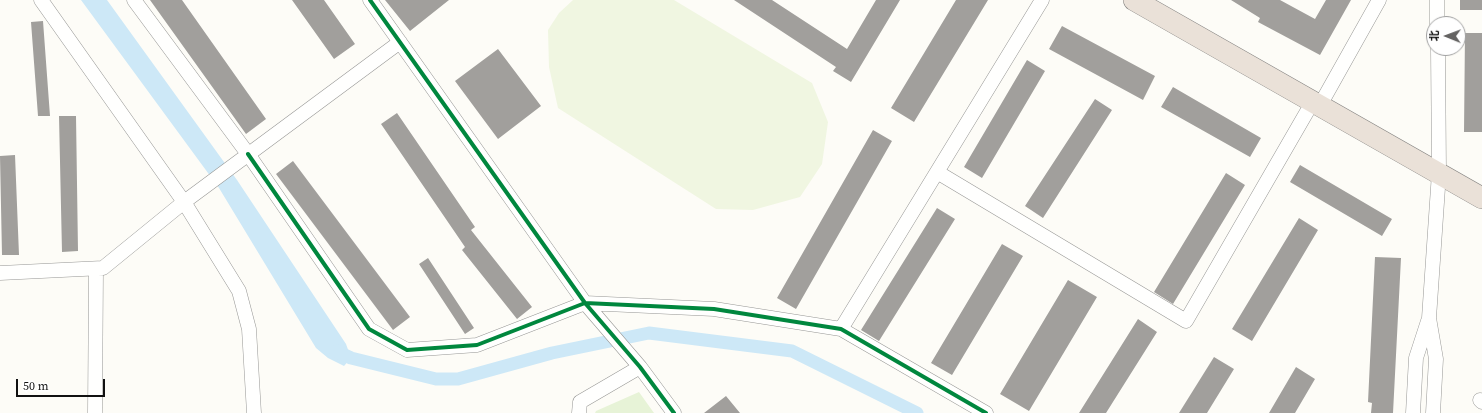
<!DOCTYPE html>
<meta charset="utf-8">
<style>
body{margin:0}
#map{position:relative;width:1482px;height:413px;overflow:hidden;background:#fdfcf7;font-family:"Source Serif 4","Noto Sans SC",serif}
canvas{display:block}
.north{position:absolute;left:1426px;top:16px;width:40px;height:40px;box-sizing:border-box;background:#fff;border:1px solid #a0a0a0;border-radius:50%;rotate:271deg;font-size:11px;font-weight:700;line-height:16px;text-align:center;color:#111}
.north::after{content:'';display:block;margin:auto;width:14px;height:18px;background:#646362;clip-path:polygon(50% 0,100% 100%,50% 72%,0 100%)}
.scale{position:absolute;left:16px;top:379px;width:89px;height:18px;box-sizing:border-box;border:2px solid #111;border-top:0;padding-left:5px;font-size:12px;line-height:14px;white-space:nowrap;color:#111;-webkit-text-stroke:3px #fff;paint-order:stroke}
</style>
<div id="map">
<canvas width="1482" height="413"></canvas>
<div class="north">北</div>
<div class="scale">50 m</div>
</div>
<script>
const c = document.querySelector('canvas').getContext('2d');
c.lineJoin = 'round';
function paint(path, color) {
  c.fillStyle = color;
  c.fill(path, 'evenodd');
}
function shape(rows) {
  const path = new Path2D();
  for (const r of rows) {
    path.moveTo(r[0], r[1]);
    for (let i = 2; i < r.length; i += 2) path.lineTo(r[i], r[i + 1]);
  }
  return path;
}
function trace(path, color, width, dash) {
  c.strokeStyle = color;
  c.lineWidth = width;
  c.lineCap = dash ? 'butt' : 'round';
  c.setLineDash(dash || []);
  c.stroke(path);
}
paint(shape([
 [639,392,654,413,595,413,596,411]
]), '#e7f3d7');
paint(shape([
 [573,0,674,0,812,83,828,122,822,164,800,197,753,210,716,209,558,108,549,67,548,30,559,13]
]), '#f0f6e1');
paint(shape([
 [81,0,107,0,237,180,346,344,351,358,344,366,328,358,316,348,219,188]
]), '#cde8f7');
trace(shape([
 [336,351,351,358,436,379,458,379,552,353,649,333,792,351,917,413]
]), '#cde8f7', 13);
paint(shape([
 [150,0,182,0,266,119,246,134],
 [292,0,324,0,355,44,334,59],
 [385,0,449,0,410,31],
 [734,0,772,0,847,49,876,0,900,0,851,82,833,71,836,67],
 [956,0,988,0,914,122,891,108],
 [1231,0,1280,0,1315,19,1326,0,1351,0,1320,55,1258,22,1260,18],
 [1460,0,1482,0,1482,10,1460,10],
 [43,21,50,116,38,116,31,22],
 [1062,26,1155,76,1143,100,1049,49],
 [1465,33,1482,33,1482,132,1464,132],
 [498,49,541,106,498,139,455,81],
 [1027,60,1045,71,982,178,964,167],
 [1173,87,1261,138,1250,157,1161,107],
 [1095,99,1112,110,1043,218,1025,206],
 [397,113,475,227,471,230,532,307,517,319,462,250,465,247,381,124],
 [59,116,76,116,78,251,62,252],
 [873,130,892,141,796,309,777,298],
 [15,155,19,255,2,255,0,156],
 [293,161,410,317,393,330,276,174],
 [1300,165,1392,219,1382,236,1290,182],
 [1226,173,1245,185,1173,304,1154,292],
 [937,208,955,219,879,341,861,330],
 [1299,218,1318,230,1252,341,1232,329],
 [1002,244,1023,256,952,375,931,363],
 [1375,257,1401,258,1393,413,1371,413,1372,403,1368,402],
 [428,258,474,328,465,334,419,264],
 [1068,280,1097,297,1029,411,1000,394],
 [1138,319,1157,332,1106,413,1079,413],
 [1214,357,1234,369,1207,413,1179,413],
 [1296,367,1315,379,1295,413,1269,413],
 [726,396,740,413,704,413]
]), '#a19f9c');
const minor = shape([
 [41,0,184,202,239,291,249,329,254,413],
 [134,0,248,154,369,329,407,350,477,345,585,303,714,309,841,329,986,413],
 [370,0,585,303,640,367,674,413],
 [1437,0,1437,24],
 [1319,107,1379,0],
 [937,172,1186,321,1312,103],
 [0,273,103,268,184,202,400,42],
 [841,329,1042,0],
 [1480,400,1482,402],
 [95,413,96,269],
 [579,413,580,402,640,367],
 [1413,413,1416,358,1428,321],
 [1433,413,1436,359,1429,318,1439,173,1438,48]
]);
const highway = shape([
 [1134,0,1482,198]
]);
trace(minor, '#979795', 15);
trace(highway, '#858482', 22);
trace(minor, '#fffffe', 14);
trace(highway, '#eae1d8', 21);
trace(shape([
 [370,0,585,303,640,367,674,413],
 [248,154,369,329,407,350,477,345,585,303,714,309,841,329,986,413]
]), '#00873e', 4);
</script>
